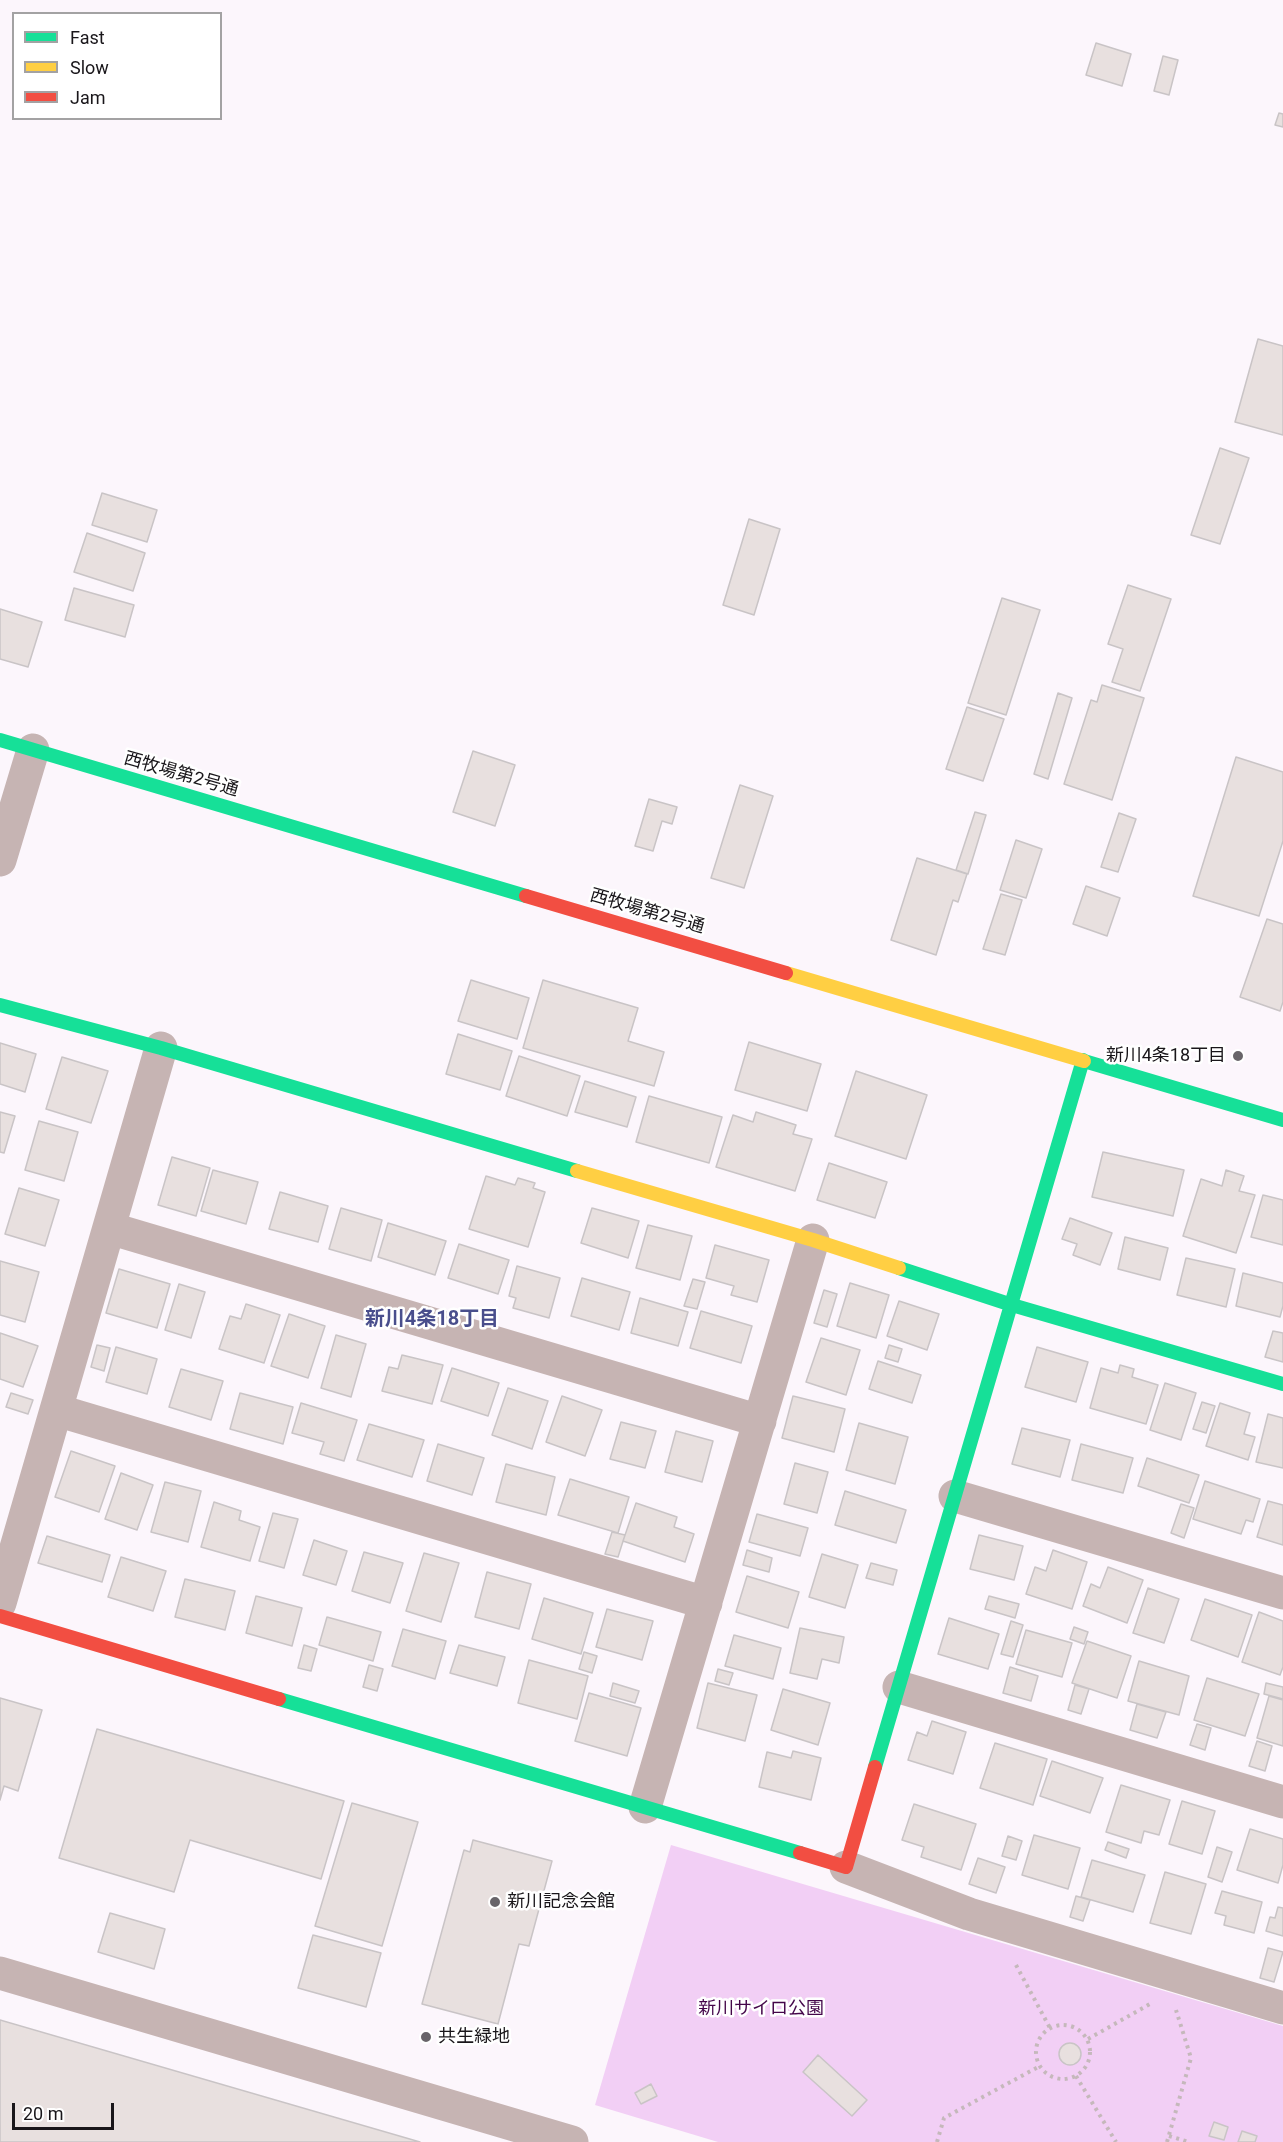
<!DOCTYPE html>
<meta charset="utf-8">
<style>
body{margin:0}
#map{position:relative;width:1283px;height:2142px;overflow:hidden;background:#fcf6fc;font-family:Roboto,sans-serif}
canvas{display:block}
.legend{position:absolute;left:12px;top:12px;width:210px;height:108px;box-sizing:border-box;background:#fff;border:2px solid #a3a2a3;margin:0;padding:8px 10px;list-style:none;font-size:18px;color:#19161a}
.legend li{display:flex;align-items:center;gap:12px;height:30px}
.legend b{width:30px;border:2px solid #a3a2a3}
.scale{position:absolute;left:12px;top:2103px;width:102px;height:27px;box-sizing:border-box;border:3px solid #19161a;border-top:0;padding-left:8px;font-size:18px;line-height:21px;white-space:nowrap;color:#19161a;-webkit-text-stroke:4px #fff;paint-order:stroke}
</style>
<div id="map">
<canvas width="1283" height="2142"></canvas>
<ul class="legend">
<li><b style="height:8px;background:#16e098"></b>Fast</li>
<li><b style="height:8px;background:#ffcf43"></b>Slow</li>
<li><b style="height:8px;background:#f24e42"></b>Jam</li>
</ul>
<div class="scale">20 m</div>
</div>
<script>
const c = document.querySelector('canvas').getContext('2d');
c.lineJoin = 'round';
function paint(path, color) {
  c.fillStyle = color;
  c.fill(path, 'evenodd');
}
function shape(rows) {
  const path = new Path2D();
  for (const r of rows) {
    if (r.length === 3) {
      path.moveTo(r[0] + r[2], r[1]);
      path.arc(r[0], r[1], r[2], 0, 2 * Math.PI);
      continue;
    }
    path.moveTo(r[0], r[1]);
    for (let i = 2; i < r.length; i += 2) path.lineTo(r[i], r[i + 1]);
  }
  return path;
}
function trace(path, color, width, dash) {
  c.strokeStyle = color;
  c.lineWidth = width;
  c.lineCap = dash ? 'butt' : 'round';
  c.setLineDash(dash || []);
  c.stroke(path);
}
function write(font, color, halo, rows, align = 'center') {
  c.font = font + ' Roboto,"Noto Sans JP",sans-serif';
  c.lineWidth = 5;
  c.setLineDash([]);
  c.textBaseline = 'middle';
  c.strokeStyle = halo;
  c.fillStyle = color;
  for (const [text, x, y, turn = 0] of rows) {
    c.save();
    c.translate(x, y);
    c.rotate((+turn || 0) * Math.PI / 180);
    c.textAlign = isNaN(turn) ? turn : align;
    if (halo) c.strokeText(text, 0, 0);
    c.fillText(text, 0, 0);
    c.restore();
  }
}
paint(shape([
 [671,1845,1283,2026,1283,2142,718,2142,595,2105]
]), '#f2cff5');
const building = shape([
 [1096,43,1131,54,1122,86,1086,75,1096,43],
 [1163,56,1178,60,1169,95,1154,91,1163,56],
 [1279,113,1283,114,1283,127,1275,125,1279,113],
 [1258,339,1283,346,1283,435,1235,422,1258,339],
 [1220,448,1249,458,1220,544,1191,535,1220,448],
 [102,493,157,510,147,542,92,525,102,493],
 [749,519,780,529,754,615,723,605,749,519],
 [87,533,145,553,133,591,74,572,87,533],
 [1128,585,1171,599,1140,691,1112,682,1123,649,1108,644,1128,585],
 [74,588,134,605,125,637,65,620,74,588],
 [1002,598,1040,610,1006,715,968,703,1002,598],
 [0,609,42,622,28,667,0,659,0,609],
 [1102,685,1144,698,1112,800,1064,784,1091,700,1097,702,1102,685],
 [1058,693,1072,698,1048,779,1034,774,1058,693],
 [967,707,1004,719,983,781,946,769,967,707],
 [473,751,515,765,495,826,453,812,473,751],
 [1236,757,1283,772,1283,841,1259,916,1193,896,1236,757],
 [740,785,773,796,744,888,711,878,740,785],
 [649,799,677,807,672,824,662,821,653,851,635,846,649,799],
 [975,812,986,815,968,874,956,870,975,812],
 [1119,813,1136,819,1118,872,1101,867,1119,813],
 [1016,840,1042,849,1026,898,1000,890,1016,840],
 [917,858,967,874,958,902,953,900,936,955,891,940,917,858],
 [1086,886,1120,898,1107,936,1073,924,1086,886],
 [1001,894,1022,900,1005,955,983,949,1001,894],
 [1267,919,1283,924,1283,1002,1280,1011,1240,997,1267,919],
 [471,980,529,998,517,1039,458,1021,471,980],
 [543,980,638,1008,628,1041,664,1052,654,1086,523,1048,543,980],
 [458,1034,512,1051,500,1090,446,1074,458,1034],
 [749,1042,821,1064,807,1111,735,1090,749,1042],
 [0,1043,36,1054,25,1092,0,1084,0,1043],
 [519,1056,580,1076,567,1116,506,1096,519,1056],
 [62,1057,108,1071,91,1123,46,1109,62,1057],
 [856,1071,927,1095,906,1159,835,1136,856,1071],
 [585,1081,636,1097,627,1127,575,1112,585,1081],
 [649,1096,722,1117,709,1163,636,1142,649,1096],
 [0,1112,15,1116,4,1153,0,1152,0,1112],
 [756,1112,796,1125,793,1134,812,1139,795,1191,716,1167,733,1115,753,1122,756,1112],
 [39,1121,78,1132,64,1181,25,1170,39,1121],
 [1103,1152,1184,1170,1173,1216,1092,1197,1103,1152],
 [172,1157,210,1168,196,1216,158,1205,172,1157],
 [829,1163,887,1182,875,1218,817,1200,829,1163],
 [213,1170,258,1182,246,1224,201,1211,213,1170],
 [1226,1170,1244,1176,1239,1191,1255,1195,1236,1253,1183,1236,1201,1179,1222,1186,1226,1170],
 [486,1176,515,1185,518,1178,535,1183,533,1188,545,1192,528,1247,469,1229,486,1176],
 [19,1188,59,1200,45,1246,5,1234,19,1188],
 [280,1192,328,1206,318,1242,269,1229,280,1192],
 [1263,1195,1283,1200,1283,1245,1251,1237,1263,1195],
 [341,1208,382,1220,371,1261,329,1249,341,1208],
 [592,1208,639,1221,628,1258,581,1243,592,1208],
 [1070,1218,1112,1233,1100,1265,1073,1255,1077,1244,1062,1239,1070,1218],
 [388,1223,446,1241,435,1275,378,1257,388,1223],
 [648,1225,692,1236,680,1280,636,1268,648,1225],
 [1125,1237,1168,1248,1160,1280,1118,1269,1125,1237],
 [459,1244,509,1260,498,1294,448,1278,459,1244],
 [715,1245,769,1260,757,1302,731,1295,734,1286,706,1278,715,1245],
 [1186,1258,1235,1269,1226,1307,1177,1295,1186,1258],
 [0,1261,39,1272,25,1322,0,1315,0,1261],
 [517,1266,560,1278,549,1318,513,1308,516,1298,509,1296,517,1266],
 [119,1269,170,1284,157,1328,106,1313,119,1269],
 [1243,1273,1283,1283,1283,1306,1280,1317,1236,1306,1243,1273],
 [582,1278,630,1292,619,1330,571,1316,582,1278],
 [693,1279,705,1282,697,1309,684,1306,693,1279],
 [850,1283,889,1295,876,1338,837,1326,850,1283],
 [179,1284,205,1292,191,1338,165,1330,179,1284],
 [824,1290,837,1294,827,1327,814,1323,824,1290],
 [640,1298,688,1312,678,1346,631,1333,640,1298],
 [899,1301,939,1314,927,1350,887,1336,899,1301],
 [246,1304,280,1315,264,1363,219,1349,230,1316,241,1319,246,1304],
 [701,1311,752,1326,741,1363,690,1348,701,1311],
 [289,1314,325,1326,308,1378,271,1366,289,1314],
 [1273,1331,1283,1333,1283,1362,1265,1357,1273,1331],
 [0,1333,38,1346,23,1387,0,1379,0,1333],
 [336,1335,366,1344,351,1397,321,1388,336,1335],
 [821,1338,860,1350,846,1395,806,1382,821,1338],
 [97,1345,110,1348,104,1371,91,1367,97,1345],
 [889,1345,902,1349,898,1362,885,1358,889,1345],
 [116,1347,157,1359,147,1394,106,1382,116,1347],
 [1037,1347,1088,1362,1076,1402,1025,1387,1037,1347],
 [402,1355,443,1365,432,1404,382,1391,389,1367,398,1369,402,1355],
 [878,1361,921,1375,912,1403,869,1389,878,1361],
 [1120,1365,1134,1369,1132,1377,1158,1385,1146,1424,1090,1408,1101,1368,1118,1373,1120,1365],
 [452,1368,499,1383,488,1416,441,1401,452,1368],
 [181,1369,223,1381,211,1420,169,1407,181,1369],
 [1165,1383,1196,1393,1181,1440,1150,1430,1165,1383],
 [508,1388,548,1401,532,1449,492,1435,508,1388],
 [11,1393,33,1400,28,1414,6,1407,11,1393],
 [240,1393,293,1407,283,1444,230,1429,240,1393],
 [562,1396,602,1410,585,1456,546,1442,562,1396],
 [793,1396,845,1409,834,1452,782,1438,793,1396],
 [1202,1402,1215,1406,1206,1433,1193,1429,1202,1402],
 [301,1403,357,1420,344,1461,320,1454,324,1442,292,1433,301,1403],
 [1220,1403,1250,1413,1244,1434,1255,1437,1248,1460,1206,1446,1220,1403],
 [1268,1414,1283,1418,1283,1468,1256,1462,1268,1414],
 [621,1422,656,1431,645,1468,610,1459,621,1422],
 [859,1423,908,1437,895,1484,846,1470,859,1423],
 [369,1424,424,1440,412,1477,357,1460,369,1424],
 [1022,1428,1070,1440,1060,1477,1012,1464,1022,1428],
 [676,1431,713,1441,702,1482,665,1472,676,1431],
 [438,1444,484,1458,472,1495,427,1481,438,1444],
 [1081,1444,1133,1458,1123,1493,1072,1480,1081,1444],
 [71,1451,115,1466,99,1512,55,1497,71,1451],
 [1147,1458,1199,1475,1189,1503,1138,1486,1147,1458],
 [795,1463,828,1472,817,1513,784,1504,795,1463],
 [506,1464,555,1477,546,1515,496,1502,506,1464],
 [121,1473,153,1485,137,1530,105,1519,121,1473],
 [570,1479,629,1497,618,1533,558,1515,570,1479],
 [1205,1481,1260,1499,1253,1522,1246,1520,1241,1534,1193,1519,1205,1481],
 [165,1482,201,1491,188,1542,151,1532,165,1482],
 [845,1491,906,1510,896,1543,835,1525,845,1491],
 [1268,1501,1283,1505,1283,1545,1257,1537,1268,1501],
 [214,1502,241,1511,239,1520,260,1527,250,1561,201,1547,214,1502],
 [636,1503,677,1517,674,1527,694,1534,685,1562,623,1541,636,1503],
 [1181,1504,1194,1508,1184,1538,1171,1533,1181,1504],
 [273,1513,298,1519,284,1568,259,1561,273,1513],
 [757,1514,808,1528,800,1556,749,1542,757,1514],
 [612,1532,625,1535,618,1557,605,1554,612,1532],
 [979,1535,1023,1546,1014,1580,970,1569,979,1535],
 [47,1536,110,1555,102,1582,38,1563,47,1536],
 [314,1540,347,1551,336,1585,303,1575,314,1540],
 [747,1550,772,1558,769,1572,743,1565,747,1550],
 [1053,1550,1087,1562,1072,1609,1026,1594,1035,1567,1046,1571,1053,1550],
 [364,1552,403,1563,390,1603,352,1591,364,1552],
 [424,1553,459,1563,441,1622,406,1611,424,1553],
 [822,1554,858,1565,845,1608,809,1597,822,1554],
 [121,1557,166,1571,153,1611,108,1597,121,1557],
 [871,1563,897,1570,893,1585,866,1578,871,1563],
 [1108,1567,1143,1580,1127,1623,1083,1606,1091,1584,1100,1588,1108,1567],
 [487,1572,531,1584,519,1629,475,1617,487,1572],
 [747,1576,799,1592,788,1628,736,1612,747,1576],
 [185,1579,235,1591,225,1630,175,1617,185,1579],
 [1148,1588,1179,1599,1164,1643,1133,1633,1148,1588],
 [256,1596,302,1608,292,1646,246,1633,256,1596],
 [989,1596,1019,1604,1015,1618,985,1609,989,1596],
 [544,1598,593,1613,581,1654,532,1639,544,1598],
 [1205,1599,1252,1615,1238,1657,1191,1640,1205,1599],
 [607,1609,653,1621,642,1660,596,1647,607,1609],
 [1259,1612,1283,1621,1283,1667,1280,1675,1242,1662,1259,1612],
 [327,1617,381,1632,373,1661,319,1645,327,1617],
 [949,1618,999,1634,988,1669,938,1654,949,1618],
 [1011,1621,1023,1625,1013,1657,1001,1654,1011,1621],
 [1074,1627,1088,1632,1084,1644,1070,1639,1074,1627],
 [800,1628,844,1637,839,1663,822,1659,817,1679,790,1673,800,1628],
 [403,1629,446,1641,435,1679,392,1666,403,1629],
 [1026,1630,1072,1643,1062,1677,1016,1664,1026,1630],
 [734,1635,781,1648,773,1679,725,1666,734,1635],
 [1087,1641,1131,1656,1117,1698,1072,1683,1087,1641],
 [304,1645,317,1649,311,1671,298,1668,304,1645],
 [459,1645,505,1657,497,1686,450,1673,459,1645],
 [584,1652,597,1656,592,1673,579,1669,584,1652],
 [529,1660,588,1676,577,1719,518,1703,529,1660],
 [1139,1661,1189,1676,1179,1715,1128,1701,1139,1661],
 [369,1665,383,1669,377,1691,363,1687,369,1665],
 [1010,1667,1038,1676,1031,1701,1003,1693,1010,1667],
 [718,1669,733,1673,729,1685,715,1681,718,1669],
 [1207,1678,1259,1694,1245,1736,1194,1720,1207,1678],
 [613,1683,639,1691,635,1703,610,1696,613,1683],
 [708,1683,757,1695,745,1741,697,1728,708,1683],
 [1266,1683,1283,1687,1283,1699,1264,1694,1266,1683],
 [1075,1685,1089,1689,1081,1714,1068,1710,1075,1685],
 [783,1689,830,1703,818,1745,771,1730,783,1689],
 [589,1693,641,1708,627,1756,575,1741,589,1693],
 [1269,1696,1283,1700,1283,1746,1257,1738,1269,1696],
 [0,1698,42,1710,18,1791,4,1786,0,1800,0,1698],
 [1137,1704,1166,1712,1157,1738,1130,1730,1137,1704],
 [932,1721,966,1732,953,1774,908,1760,917,1732,927,1736,932,1721],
 [1197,1724,1211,1728,1205,1750,1190,1745,1197,1724],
 [97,1729,344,1801,321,1879,190,1840,174,1892,59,1858,97,1729],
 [1257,1741,1272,1746,1265,1771,1249,1766,1257,1741],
 [995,1743,1047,1759,1033,1805,980,1788,995,1743],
 [793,1751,821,1758,811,1800,759,1787,767,1752,791,1758,793,1751],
 [1052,1761,1103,1778,1090,1813,1040,1796,1052,1761],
 [1121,1785,1170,1800,1159,1835,1144,1831,1141,1843,1106,1832,1121,1785],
 [1182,1801,1215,1811,1202,1854,1169,1844,1182,1801],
 [352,1803,418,1822,382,1946,315,1926,352,1803],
 [914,1804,976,1824,961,1870,921,1857,924,1847,902,1840,914,1804],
 [1250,1829,1283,1839,1283,1865,1278,1883,1237,1870,1250,1829],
 [1034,1835,1080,1848,1068,1889,1022,1875,1034,1835],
 [1008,1836,1022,1841,1016,1860,1002,1856,1008,1836],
 [473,1840,552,1861,529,1946,519,1944,498,2024,422,2004,464,1850,470,1852,473,1840],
 [1108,1842,1129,1849,1126,1858,1105,1850,1108,1842],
 [1217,1847,1232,1852,1222,1882,1208,1877,1217,1847],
 [978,1858,1005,1867,996,1893,969,1884,978,1858],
 [1092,1860,1145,1875,1133,1912,1081,1897,1092,1860],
 [1165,1872,1206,1884,1191,1934,1150,1923,1165,1872],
 [1222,1891,1262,1902,1254,1933,1224,1925,1226,1916,1215,1913,1222,1891],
 [1076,1896,1090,1900,1083,1921,1070,1917,1076,1896],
 [1278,1907,1283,1908,1283,1936,1266,1931,1270,1917,1275,1918,1278,1907],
 [110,1913,165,1929,154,1969,98,1952,110,1913],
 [313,1935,381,1953,366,2007,298,1988,313,1935],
 [1268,1948,1283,1952,1274,1982,1260,1978,1268,1948],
 [0,2020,420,2142,0,2142,0,2020],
 [1070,2054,11],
 [818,2055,867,2100,852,2116,803,2072,818,2055],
 [651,2084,657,2096,641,2104,635,2093,651,2084],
 [1214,2122,1228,2127,1224,2140,1209,2136,1214,2122],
 [1242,2131,1257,2136,1255,2142,1238,2142,1242,2131]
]);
paint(building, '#e8e0df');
trace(building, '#c9c4c6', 1.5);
trace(shape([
 [1016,1965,1050,2028],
 [1063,2052,27],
 [1088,2039,1150,2004],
 [1076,2076,1116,2142],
 [1169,2136,1189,2142],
 [937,2142,944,2118,1040,2066],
 [1167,2142,1191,2058,1176,2010]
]), '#c5b8bb', 4, [3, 4.5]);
trace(shape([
 [0,860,33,750],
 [109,1228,760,1421],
 [56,1410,706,1603],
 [955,1496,1283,1593],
 [0,1603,161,1048],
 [899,1687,1283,1802],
 [645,1807,813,1240],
 [846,1867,969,1914,1283,2008],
 [0,1973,572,2142]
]), '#c6b4b3', 33);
trace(shape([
 [0,740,526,896],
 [0,1005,161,1048,577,1171],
 [1084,1061,1283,1120],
 [899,1268,1012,1305,1283,1384],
 [279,1699,800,1853],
 [875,1767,1083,1060]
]), '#16e098', 14);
trace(shape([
 [786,973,1084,1061],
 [577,1171,813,1240,899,1268]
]), '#ffcf43', 14);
trace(shape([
 [526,896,786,973],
 [0,1616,279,1699],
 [800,1853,846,1867,875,1767]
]), '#f24e42', 14);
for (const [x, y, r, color] of [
 [1238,1056,6,"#686469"],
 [495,1902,6,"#686469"],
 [426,2037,6,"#686469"]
]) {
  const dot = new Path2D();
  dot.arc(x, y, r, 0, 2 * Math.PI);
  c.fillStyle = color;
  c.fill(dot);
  trace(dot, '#fff', 2);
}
write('18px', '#19161a', '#fff', [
 ["西牧場第2号通",181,775,16],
 ["西牧場第2号通",647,912,16]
]);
write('18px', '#19161a', '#fff', [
 ["新川4条18丁目",1226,1056,"right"],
 ["新川記念会館",507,1902],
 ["共生緑地",438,2037]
], 'left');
write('18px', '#44064a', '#fff', [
 ["新川サイロ公園",761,2009]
]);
write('bold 20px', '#494e8c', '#fff', [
 ["新川4条18丁目",432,1320]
]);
</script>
